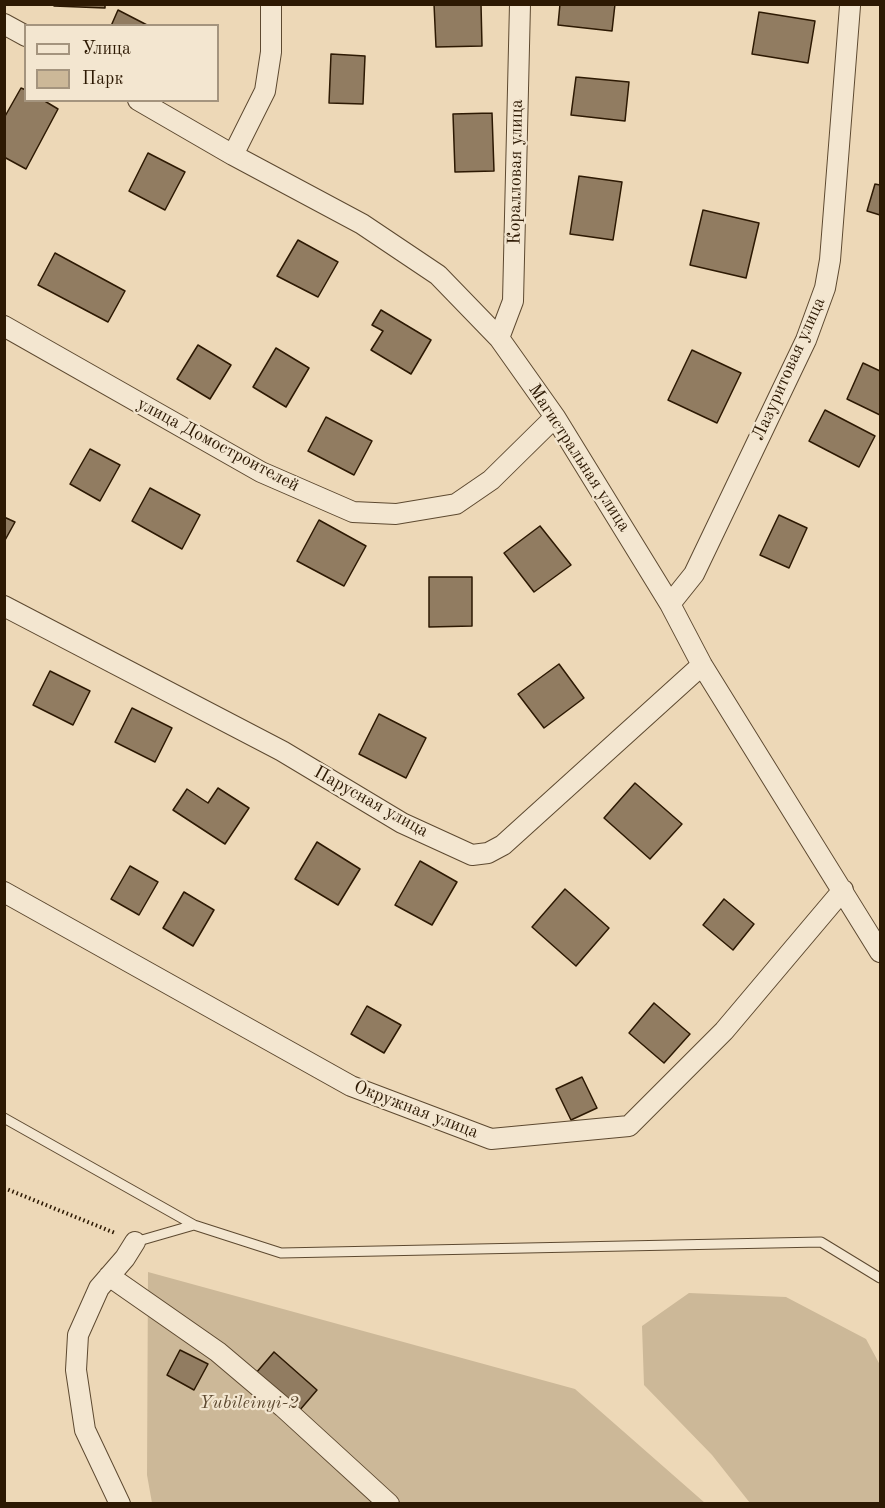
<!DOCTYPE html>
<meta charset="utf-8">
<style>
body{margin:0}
#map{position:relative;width:885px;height:1508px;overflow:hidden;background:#edd8b7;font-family:"Old Standard TT",serif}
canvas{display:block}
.frame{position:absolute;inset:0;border:6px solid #2d1903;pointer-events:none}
.legend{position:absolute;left:24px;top:24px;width:195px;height:78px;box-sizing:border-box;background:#f3e6d0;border:2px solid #a4947e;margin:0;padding:8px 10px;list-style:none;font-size:18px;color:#2d1903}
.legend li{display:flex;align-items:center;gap:12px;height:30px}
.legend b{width:30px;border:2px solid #a4947e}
</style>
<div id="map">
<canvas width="885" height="1508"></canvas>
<div class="frame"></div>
<ul class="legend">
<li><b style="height:8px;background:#f3e6d0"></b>Улица</li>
<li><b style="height:16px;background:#ccb898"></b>Парк</li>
</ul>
</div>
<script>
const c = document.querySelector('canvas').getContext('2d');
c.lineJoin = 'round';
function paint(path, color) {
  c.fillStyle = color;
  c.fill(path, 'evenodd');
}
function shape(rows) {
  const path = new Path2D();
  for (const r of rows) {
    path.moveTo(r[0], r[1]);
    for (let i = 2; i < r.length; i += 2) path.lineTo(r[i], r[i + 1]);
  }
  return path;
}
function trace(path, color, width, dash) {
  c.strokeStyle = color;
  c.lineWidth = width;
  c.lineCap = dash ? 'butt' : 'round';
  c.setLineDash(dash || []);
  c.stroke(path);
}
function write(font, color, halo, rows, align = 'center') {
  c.font = font + ' "Old Standard TT",serif';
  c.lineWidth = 4.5;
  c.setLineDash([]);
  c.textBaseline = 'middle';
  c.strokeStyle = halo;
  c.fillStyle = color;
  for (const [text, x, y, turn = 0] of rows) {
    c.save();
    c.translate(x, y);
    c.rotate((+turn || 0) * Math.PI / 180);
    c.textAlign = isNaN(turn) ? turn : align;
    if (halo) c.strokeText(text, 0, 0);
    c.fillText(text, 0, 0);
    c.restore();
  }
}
paint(shape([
 [148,1272,575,1389,705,1503,152,1503,147,1475],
 [689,1293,786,1297,866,1339,880,1365,880,1503,750,1503,712,1455,644,1385,642,1326]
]), '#ccb898');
const building = shape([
 [54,4,105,4,105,8,54,6,54,4],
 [434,4,481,4,482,46,436,47,434,4],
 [560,4,615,4,612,31,558,25,560,4],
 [118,10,149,26,111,26,118,10],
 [759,12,815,21,808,63,752,54,759,12],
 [331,54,365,56,363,104,329,103,331,54],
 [576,77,629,82,625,121,571,115,576,77],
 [21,88,26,90,26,100,43,100,58,109,26,169,4,157,4,118,21,88],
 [492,113,494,171,455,172,453,114,492,113],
 [148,153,185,172,165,210,129,191,148,153],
 [579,176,622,182,613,240,570,234,579,176],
 [875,184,880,185,880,215,867,211,875,184],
 [703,210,759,223,746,278,690,265,703,210],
 [298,240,338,262,318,297,277,276,298,240],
 [55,253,125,291,108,322,38,285,55,253],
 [381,310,431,340,411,374,371,350,383,331,372,325,381,310],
 [198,345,231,365,210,399,177,379,198,345],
 [276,348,309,368,286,407,253,387,276,348],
 [692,350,741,373,717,423,668,400,692,350],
 [863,363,880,371,880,415,847,399,863,363],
 [825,410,875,436,859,467,809,441,825,410],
 [326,417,372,441,354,475,308,451,326,417],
 [90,449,120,465,100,501,70,484,90,449],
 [150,488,200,515,182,549,132,521,150,488],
 [779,515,807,528,789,568,760,555,779,515],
 [4,517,15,522,4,542,4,517],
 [319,520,366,546,344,586,297,561,319,520],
 [540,526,571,565,534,592,504,553,540,526],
 [429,577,472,577,472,626,429,627,429,577],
 [559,664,584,698,544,728,518,694,559,664],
 [50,671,90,691,73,725,33,705,50,671],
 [132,708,172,728,155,762,115,742,132,708],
 [379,714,426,738,406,778,359,754,379,714],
 [635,783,682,824,650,859,604,818,635,783],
 [218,788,249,808,225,844,173,810,187,789,208,803,218,788],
 [317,842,360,869,338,905,295,879,317,842],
 [420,861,457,882,432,925,395,905,420,861],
 [130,866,158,882,139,915,111,899,130,866],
 [565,889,609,928,576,966,532,927,565,889],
 [184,892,214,910,193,946,163,928,184,892],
 [724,899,754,924,733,950,703,925,724,899],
 [654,1003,690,1034,664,1063,629,1033,654,1003],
 [367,1006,401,1025,384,1053,351,1034,367,1006],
 [582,1077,597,1108,571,1120,556,1089,582,1077],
 [180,1350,208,1364,194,1390,167,1375,180,1350],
 [274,1352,317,1390,299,1411,256,1373,274,1352]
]);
paint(building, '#917c61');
trace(building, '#2d1903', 1.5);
const lane = shape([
 [4,1118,194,1225],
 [135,1242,194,1225,281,1253,821,1242,880,1278]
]);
const street = shape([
 [4,24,26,36],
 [138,100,233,155,362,224,438,275,499,338,555,417,670,604,702,665,880,952],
 [233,155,265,91,271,52,271,4],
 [4,326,261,472,353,512,396,514,456,504,491,480,555,417],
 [499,338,513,301,520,4],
 [670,604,694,574,806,340,825,288,830,260,850,6],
 [4,606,282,751,402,823,472,855,488,853,503,845,702,665],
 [4,892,351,1086,491,1139,629,1126,724,1031,843,890],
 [109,1276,218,1352,283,1407,389,1504],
 [120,1504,85,1430,76,1370,78,1335,99,1288,125,1258,135,1242]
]);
trace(lane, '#5d4930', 11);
trace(street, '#5d4930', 22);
trace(shape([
 [4,1188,115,1233]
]), '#2d1903', 4, [1.5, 3]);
trace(lane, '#f3e6d0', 9);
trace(street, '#f3e6d0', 20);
write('18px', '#2d1903', '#f3e6d0', [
 ["Коралловая улица",516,172,-89],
 ["Лазуритовая улица",789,369,-66],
 ["улица Домостроителей",218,445,28],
 ["Магистральная улица",579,458,57],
 ["Парусная улица",371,802,29],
 ["Окружная улица",416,1110,21]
]);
write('italic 18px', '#5d4930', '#f3e6d0', [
 ["Yubileinyi-2",249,1403]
]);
</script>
